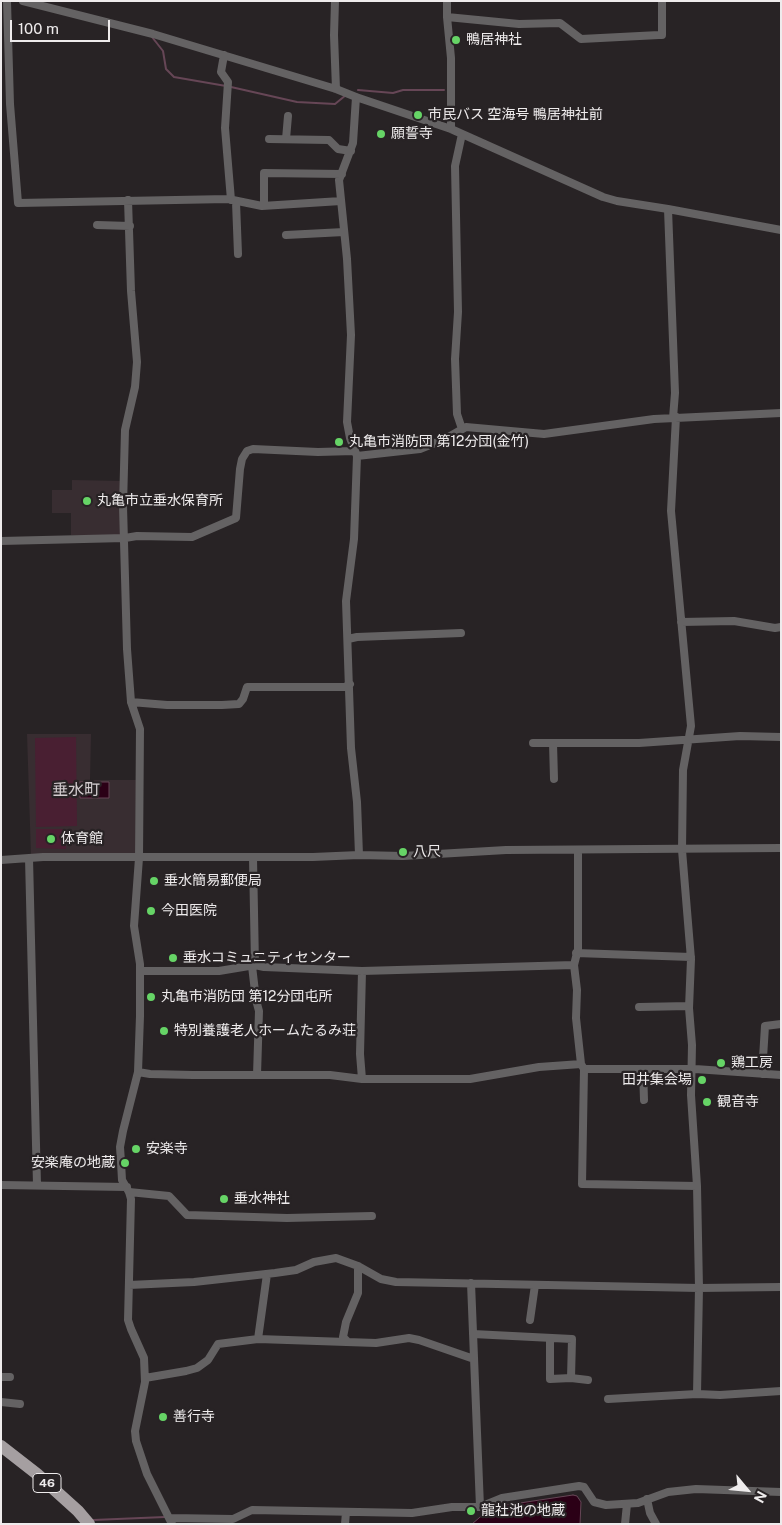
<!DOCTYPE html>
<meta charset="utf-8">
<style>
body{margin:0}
#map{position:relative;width:782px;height:1525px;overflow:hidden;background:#282325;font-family:"Public Sans",sans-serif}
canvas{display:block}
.frame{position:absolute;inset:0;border:2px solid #eeebec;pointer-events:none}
.north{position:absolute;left:722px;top:1465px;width:50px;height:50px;-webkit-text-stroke:4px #282325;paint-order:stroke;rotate:118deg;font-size:14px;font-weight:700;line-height:20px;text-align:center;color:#eeebec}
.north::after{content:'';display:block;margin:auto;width:18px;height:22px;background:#eeebec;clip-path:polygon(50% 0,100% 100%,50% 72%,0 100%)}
.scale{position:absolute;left:10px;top:20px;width:100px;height:22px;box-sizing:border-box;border:2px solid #eeebec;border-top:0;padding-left:6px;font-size:15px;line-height:18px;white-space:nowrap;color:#eeebec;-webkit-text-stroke:4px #282325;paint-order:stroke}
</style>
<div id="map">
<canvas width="782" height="1525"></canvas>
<div class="frame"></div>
<div class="north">N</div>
<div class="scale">100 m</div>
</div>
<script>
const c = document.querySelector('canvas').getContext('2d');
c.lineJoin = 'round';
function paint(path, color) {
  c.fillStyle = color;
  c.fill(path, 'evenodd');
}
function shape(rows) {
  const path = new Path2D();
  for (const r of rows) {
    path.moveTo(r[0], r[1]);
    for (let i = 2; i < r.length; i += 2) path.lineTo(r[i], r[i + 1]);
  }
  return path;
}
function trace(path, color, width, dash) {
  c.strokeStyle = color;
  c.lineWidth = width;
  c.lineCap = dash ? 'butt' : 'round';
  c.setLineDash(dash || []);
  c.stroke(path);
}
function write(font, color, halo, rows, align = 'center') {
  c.font = font + ' "Public Sans","Noto Sans JP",sans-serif';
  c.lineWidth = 4.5;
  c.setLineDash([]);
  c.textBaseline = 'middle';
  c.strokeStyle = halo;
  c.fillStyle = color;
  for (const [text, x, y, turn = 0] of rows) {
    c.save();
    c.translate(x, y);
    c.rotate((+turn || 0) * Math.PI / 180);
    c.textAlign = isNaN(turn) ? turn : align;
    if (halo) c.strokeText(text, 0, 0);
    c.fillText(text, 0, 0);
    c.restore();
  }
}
paint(shape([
 [72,480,123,481,122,536,71,535,71,513,52,513,52,490,72,490],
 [27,734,91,734,90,780,136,780,135,857,31,856]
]), '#382d31');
paint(shape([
 [76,737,77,826,36,827,35,738],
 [36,829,66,829,66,849,36,848]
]), '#491f32');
const water = shape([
 [80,782,109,782,109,798,80,798,80,782],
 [573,1495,577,1496,581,1502,580,1524,472,1524,486,1512,500,1506,573,1495]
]);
paint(water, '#2b0016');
trace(water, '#664656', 1);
trace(shape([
 [152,37,163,51,166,69,174,77,226,86],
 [231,87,297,102,335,104,346,95],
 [358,90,393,93,403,90,444,90],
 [93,1520,165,1517]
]), '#664656', 2);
trace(shape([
 [7,1,10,104,18,203,228,199,262,206,341,201],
 [23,1,153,34,336,89,356,97,451,129,603,197,617,201,668,209,781,230],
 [335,1,334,35,336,89],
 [447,1,447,17,451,58,451,129],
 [447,17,519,24,560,23,581,39,659,35,662,35,662,1],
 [224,55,221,72,228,82,225,128,231,200],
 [356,97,353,143,339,180,347,259,351,335,347,422,350,438,357,456,354,539,346,601,351,748,357,802,359,855],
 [269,139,329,140,338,149,351,151],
 [286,139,288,116],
 [128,200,131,291,137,362,135,387,125,430,123,506,127,649,131,702,140,729,139,858,134,926,140,964,140,1016,138,1072,123,1131,120,1147,121,1162,122,1180,129,1192,131,1199,128,1320,131,1329,144,1358,145,1382,135,1431,136,1441,147,1474,172,1524],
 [236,202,238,254],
 [264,206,264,173,342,174],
 [668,209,675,393,673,418],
 [97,225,130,226],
 [286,235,344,232],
 [676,417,671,511,691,726,683,770,682,850,691,959,689,1008,692,1045,691,1095,697,1186,699,1288,697,1394],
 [462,429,457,414,455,359,458,312,455,166,462,134],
 [357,456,420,449,445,439,466,427,544,434,654,419,781,413],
 [1,541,125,538,137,536,192,537,236,518,240,469,242,459,247,451,253,449,318,452,354,451],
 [681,622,734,621,775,628,781,627],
 [348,639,357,637,461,633],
 [131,702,167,705,222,705,239,704,243,699,247,687,345,687,350,684],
 [533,743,639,743,740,736,781,737],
 [553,743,554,779],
 [578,850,578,949,574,965,577,990,576,1018,581,1064,584,1069,582,1184,697,1186],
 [29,858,37,1185],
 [253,858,255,965],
 [1,860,43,857,313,857,359,855,403,856,506,850,781,848],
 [576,953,691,957],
 [252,966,256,1000,259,1011,257,1075],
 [140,971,219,971,255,965,264,967,362,971,574,965],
 [639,1007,689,1006],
 [584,1069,695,1069,781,1075],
 [643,1069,644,1100],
 [138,1072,150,1074,193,1075,330,1075,362,1079,470,1079,539,1067,581,1064],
 [762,1074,765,1026,781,1024],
 [362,1079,360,1054,362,971],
 [1,1185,127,1187],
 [129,1192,169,1196,187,1215,287,1218,372,1216],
 [471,1283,480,1507],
 [129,1285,194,1282,275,1273,296,1270,314,1262,336,1258,358,1266,381,1279,396,1282,699,1288,781,1287],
 [530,1320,535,1285],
 [473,1334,572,1339,571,1378,550,1379,550,1338],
 [258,1339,267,1274],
 [348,1342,343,1337,346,1322,358,1293,358,1266],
 [1,1377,10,1377],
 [145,1378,186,1371,197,1368,208,1360,218,1344,258,1339,376,1343,409,1338,419,1340,474,1359],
 [571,1378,588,1380],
 [608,1399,697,1394,720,1395,781,1391],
 [1,1402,20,1404],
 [647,1499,650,1513,656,1524],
 [170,1518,233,1519,252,1510,412,1513,452,1507,480,1507,502,1498,579,1486,584,1487,594,1502,606,1505,638,1503,668,1492,696,1489,781,1492],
 [345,1524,346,1512],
 [625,1524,627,1504]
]), '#646263', 8);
trace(shape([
 [1,1446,37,1474,78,1511,89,1524]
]), '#a59fa1', 12);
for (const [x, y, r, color] of [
 [456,40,5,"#66d466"],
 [418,115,5,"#66d466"],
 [381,134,5,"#66d466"],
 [339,442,5,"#66d466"],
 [87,501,5,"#66d466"],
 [51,839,5,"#66d466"],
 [403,852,5,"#66d466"],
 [154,881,5,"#66d466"],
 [151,911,5,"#66d466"],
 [173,958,5,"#66d466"],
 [151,997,5,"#66d466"],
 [164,1031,5,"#66d466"],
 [721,1063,5,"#66d466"],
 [702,1080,5,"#66d466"],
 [707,1102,5,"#66d466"],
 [136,1149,5,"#66d466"],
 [125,1163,5,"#66d466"],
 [224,1199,5,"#66d466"],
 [163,1417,5,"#66d466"],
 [471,1511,5,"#66d466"]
]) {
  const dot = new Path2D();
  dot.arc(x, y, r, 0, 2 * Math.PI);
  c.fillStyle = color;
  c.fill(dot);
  trace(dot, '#282325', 2);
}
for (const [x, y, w] of [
 [47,1483,28]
]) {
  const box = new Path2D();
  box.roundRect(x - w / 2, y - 9.5, w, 19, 4);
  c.fillStyle = '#282325';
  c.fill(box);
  trace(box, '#eeebec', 1);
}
write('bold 12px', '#eeebec', null, [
 ["46",47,1483]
]);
write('14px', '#eeebec', '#282325', [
 ["鴨居神社",466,40],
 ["市民バス 空海号 鴨居神社前",428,115],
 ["願誓寺",391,134],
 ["丸亀市消防団 第12分団(金竹)",349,442],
 ["丸亀市立垂水保育所",97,501],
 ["体育館",61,839],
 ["八尺",413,852],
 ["垂水簡易郵便局",164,881],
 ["今田医院",161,911],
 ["垂水コミュニティセンター",183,958],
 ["丸亀市消防団 第12分団屯所",161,997],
 ["特別養護老人ホームたるみ荘",174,1031],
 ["鶏工房",731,1063],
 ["田井集会場",692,1080,"right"],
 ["観音寺",717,1102],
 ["安楽寺",146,1149],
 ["安楽庵の地蔵",115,1163,"right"],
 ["垂水神社",234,1199],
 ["善行寺",173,1417],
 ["龍社池の地蔵",481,1511]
], 'left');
write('16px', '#d3cccf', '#282325', [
 ["垂水町",76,790]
]);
</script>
